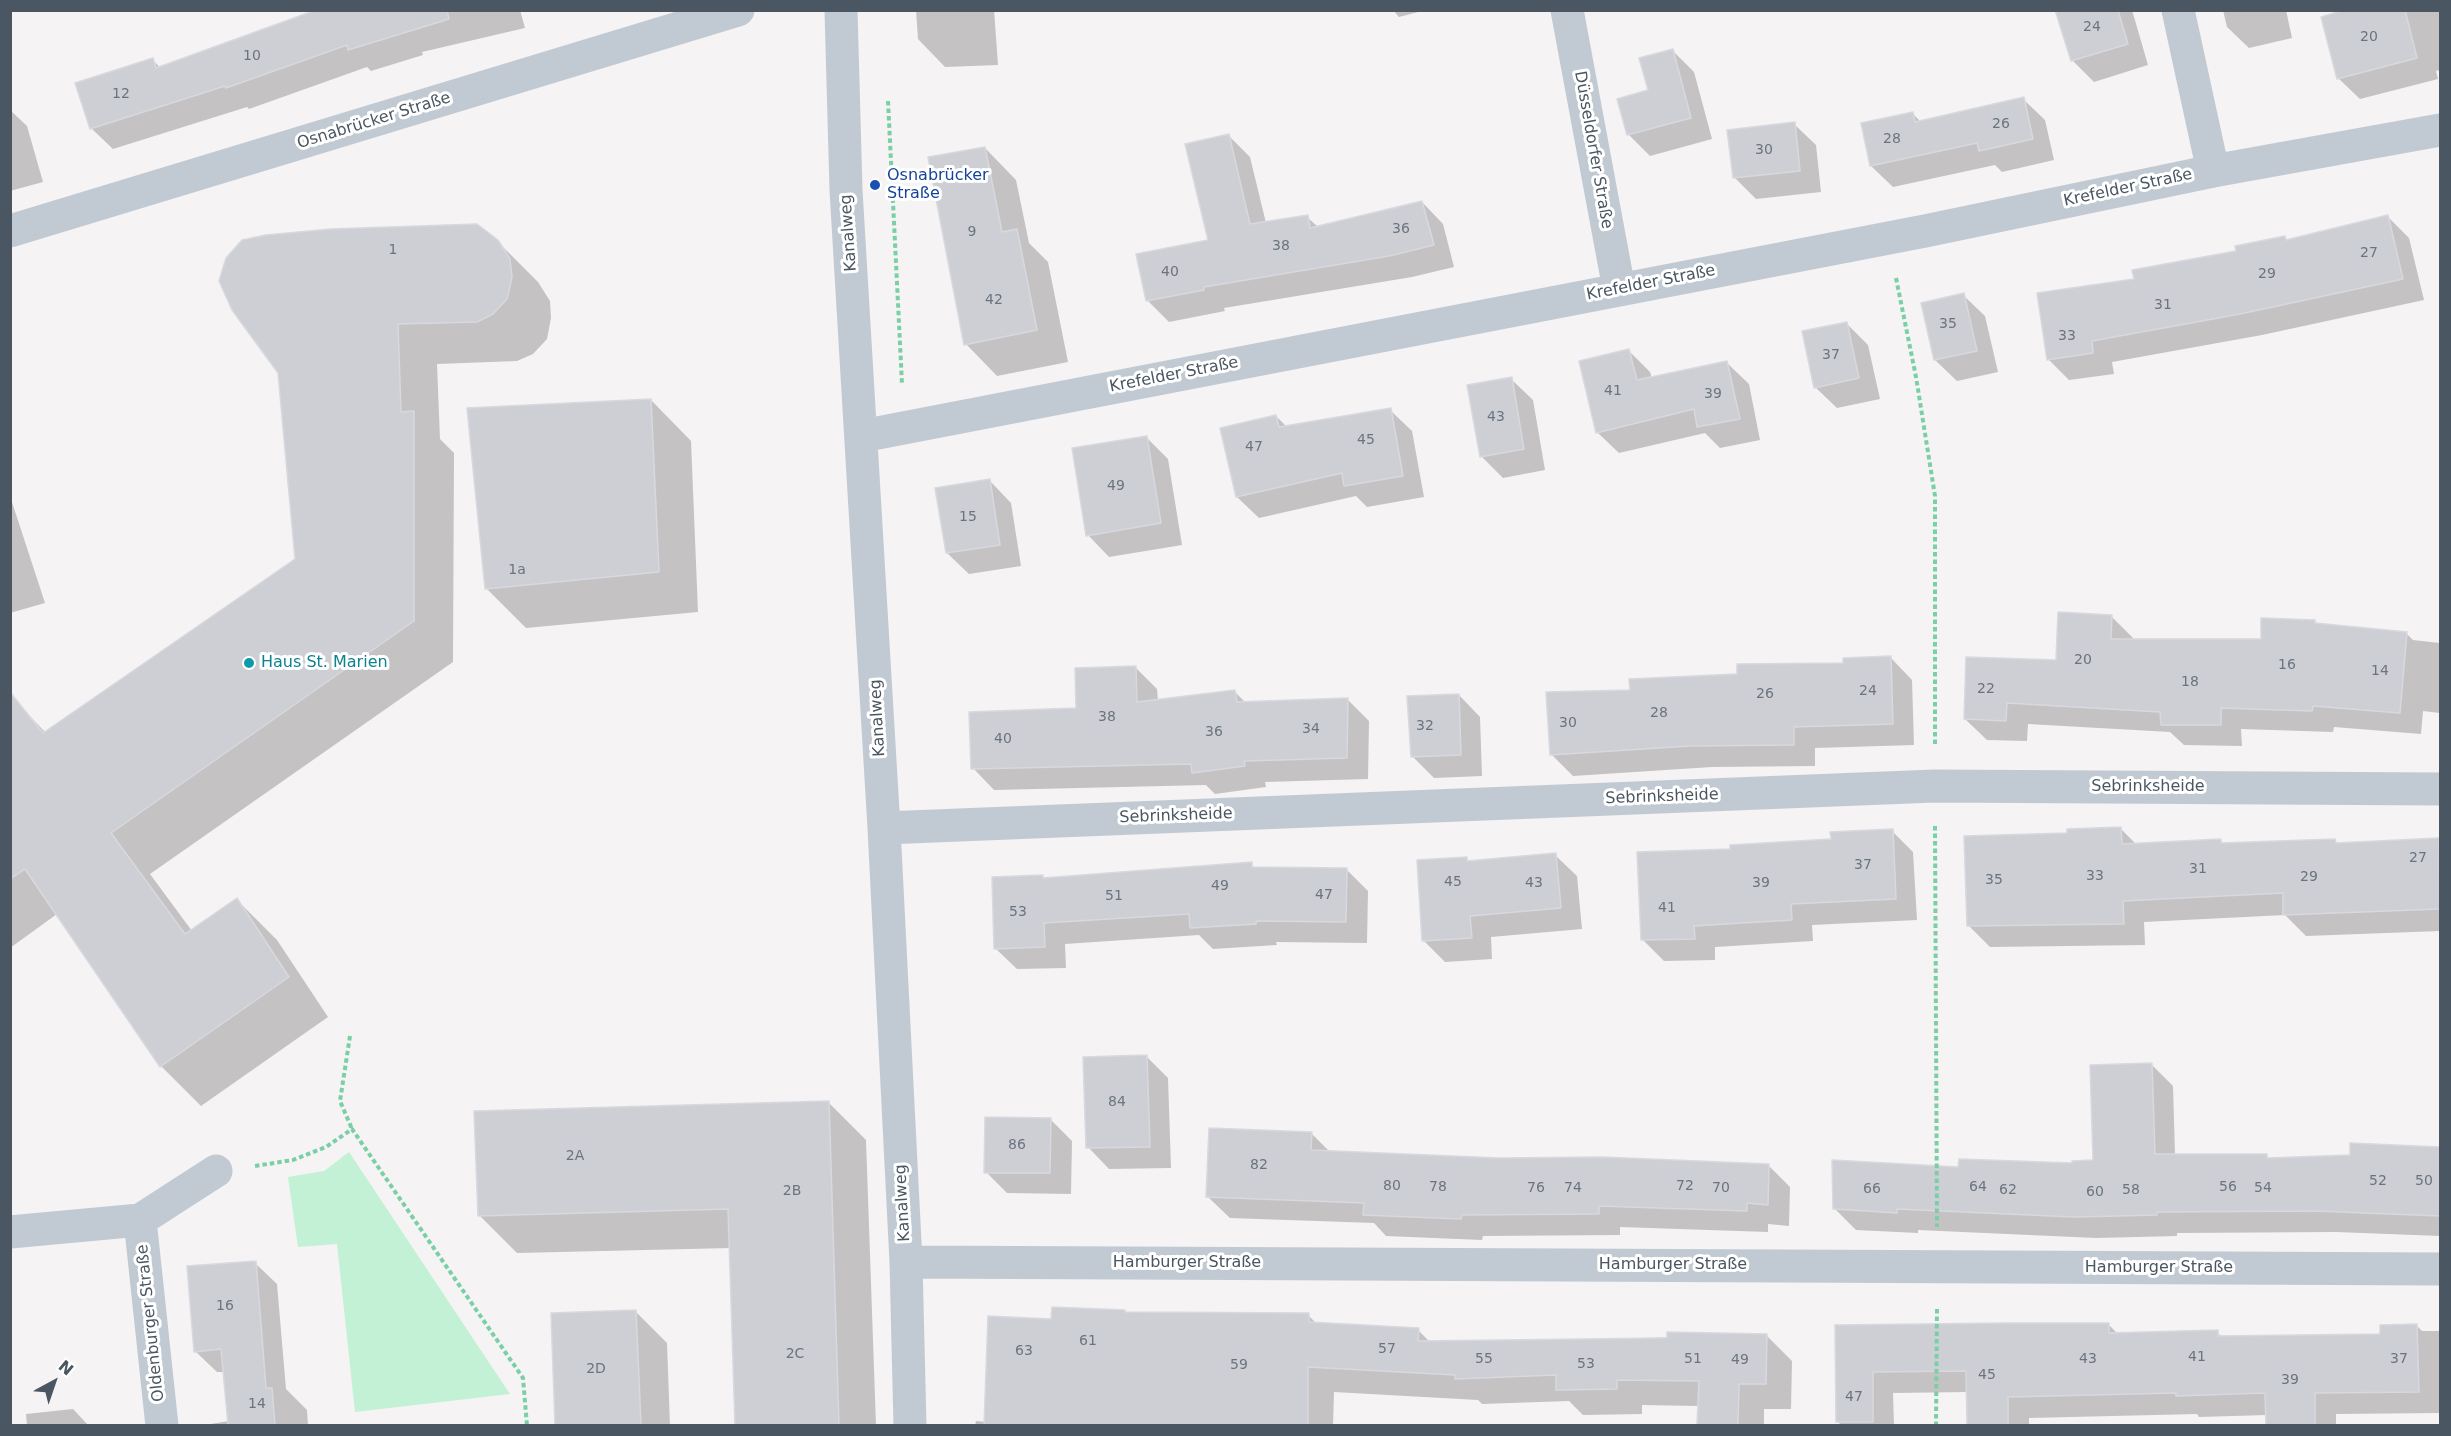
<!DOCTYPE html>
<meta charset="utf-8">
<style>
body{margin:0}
#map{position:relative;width:2451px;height:1436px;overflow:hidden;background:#f5f3f3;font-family:"DejaVu Sans",sans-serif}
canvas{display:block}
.frame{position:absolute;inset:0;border:12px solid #4a5661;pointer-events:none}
.north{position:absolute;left:24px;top:1352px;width:60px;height:60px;-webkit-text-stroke:4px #fff;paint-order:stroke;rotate:40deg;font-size:16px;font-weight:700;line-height:24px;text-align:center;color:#4a5661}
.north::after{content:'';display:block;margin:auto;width:21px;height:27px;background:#4a5661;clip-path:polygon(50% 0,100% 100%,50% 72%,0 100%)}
</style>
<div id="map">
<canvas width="2451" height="1436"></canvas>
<div class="frame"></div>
<div class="north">N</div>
</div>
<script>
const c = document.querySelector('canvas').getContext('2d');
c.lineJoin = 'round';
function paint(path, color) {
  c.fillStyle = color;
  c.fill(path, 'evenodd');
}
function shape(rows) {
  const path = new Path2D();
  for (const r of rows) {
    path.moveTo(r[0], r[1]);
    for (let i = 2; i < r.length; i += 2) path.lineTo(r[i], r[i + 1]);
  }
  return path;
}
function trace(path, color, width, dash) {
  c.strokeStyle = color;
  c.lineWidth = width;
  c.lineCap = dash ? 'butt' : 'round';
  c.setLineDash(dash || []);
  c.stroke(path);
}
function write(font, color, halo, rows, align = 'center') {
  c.font = font + ' "DejaVu Sans",sans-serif';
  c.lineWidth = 6;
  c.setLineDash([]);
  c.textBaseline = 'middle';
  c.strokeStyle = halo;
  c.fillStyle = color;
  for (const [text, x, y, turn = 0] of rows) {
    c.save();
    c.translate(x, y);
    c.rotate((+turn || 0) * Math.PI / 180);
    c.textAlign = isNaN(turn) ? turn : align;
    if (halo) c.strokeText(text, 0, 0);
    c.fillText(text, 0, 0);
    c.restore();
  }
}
paint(shape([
 [349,1152,510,1394,355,1412,337,1244,298,1247,288,1177,324,1171]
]), '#c3f1d5');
paint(shape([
 [325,10,520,10,525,28,422,52,423,55,371,71,367,67,249,109,247,107,113,149,91,128,152,60,161,68],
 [916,10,994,10,998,65,945,67,918,39],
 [1393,10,1426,10,1399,17],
 [2057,10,2132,10,2148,65,2094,82,2072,60],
 [2223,10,2286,10,2292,38,2249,48,2227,27],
 [2350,10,2440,10,2440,70,2436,71,2438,79,2360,99,2338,78],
 [1672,50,1694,72,1712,139,1650,156,1628,134],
 [2023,99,2045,120,2054,160,2002,172,1995,165,1893,187,1871,166,1912,113,1921,122],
 [10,110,27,126,43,182,10,191],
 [1794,124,1816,145,1821,192,1756,199,1735,178],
 [1229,136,1250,157,1266,223,1307,217,1318,227,1422,202,1443,224,1454,267,1412,277,1224,308,1225,311,1169,322,1147,300,1210,241],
 [985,148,1016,180,1029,243,1048,262,1068,362,997,376,966,344],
 [2387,216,2409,238,2424,300,2262,335,2112,362,2114,374,2069,380,2048,359,2136,281,2285,238,2288,241],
 [497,241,538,282,550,301,551,318,547,339,533,354,517,361,437,364,440,439,454,453,453,662,150,874,192,931,237,900,277,940,328,1017,201,1106,161,1066,57,914,10,948,10,713,20,706,46,733,297,559,280,372],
 [1963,295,1985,316,1998,372,1957,381,1935,360,1923,305],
 [1846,323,1868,345,1880,399,1837,408,1815,387],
 [1629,351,1650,372,1652,378,1727,363,1749,384,1760,440,1720,448,1705,433,1619,453,1597,432],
 [1511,379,1533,400,1545,470,1503,478,1481,456],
 [651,400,691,441,698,612,526,628,486,588],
 [1390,410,1412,431,1424,497,1367,507,1356,496,1259,518,1237,497,1276,416,1287,427],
 [1146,437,1168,459,1182,545,1109,557,1088,535],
 [990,481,1011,503,1021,566,969,574,947,553],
 [10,496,45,603,10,613],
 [2111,616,2133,638,2133,640,2262,641,2315,622,2318,625,2406,633,2413,640,2440,643,2440,713,2423,711,2421,734,2334,727,2333,732,2241,729,2242,746,2184,745,2170,732,2028,724,2027,741,1987,740,1965,719,2057,661],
 [1891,658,1912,680,1914,745,1815,748,1815,766,1712,767,1573,776,1551,754,1631,692,1739,676],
 [1136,668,1157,689,1158,701,1235,692,1246,703,1347,699,1369,721,1368,779,1265,782,1266,787,1215,794,1206,785,994,790,973,768,1078,710],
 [1459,695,1480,717,1482,776,1434,778,1412,756],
 [2121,829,2137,845,2220,841,2223,844,2335,841,2339,845,2438,840,2440,842,2440,931,2306,936,2285,915,2144,922,2145,945,1990,947,1968,925,2068,834],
 [1892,831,1913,852,1917,920,1812,925,1813,941,1715,947,1715,960,1664,961,1642,939,1732,851,1832,840],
 [1555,855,1577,876,1582,929,1491,937,1492,959,1445,962,1424,941,1466,859,1470,862],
 [1251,864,1255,868,1346,869,1368,891,1367,943,1276,942,1277,945,1213,949,1199,935,1065,944,1066,968,1017,969,995,948,1042,877,1045,879],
 [1147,1057,1168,1078,1171,1168,1109,1169,1088,1147],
 [2152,1065,2173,1086,2175,1155,2266,1156,2270,1159,2352,1156,2352,1145,2440,1148,2440,1236,2336,1232,2177,1233,2177,1236,2096,1238,1918,1230,1918,1233,1856,1230,1834,1208,1960,1169,2094,1162],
 [828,1102,866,1140,876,1426,736,1426,731,1248,517,1253,479,1215],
 [1050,1119,1072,1141,1071,1194,1007,1193,986,1172],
 [1311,1133,1330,1152,1499,1159,1768,1165,1790,1187,1789,1226,1768,1224,1768,1232,1620,1227,1620,1235,1483,1236,1482,1240,1386,1236,1374,1223,1230,1218,1208,1197],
 [255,1263,277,1284,286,1389,307,1410,308,1426,198,1426,229,1421,225,1372,217,1372,195,1351],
 [635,1311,667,1343,670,1426,557,1426,553,1314],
 [1126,1313,1308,1315,1317,1324,1418,1330,1431,1343,1766,1335,1792,1361,1791,1409,1764,1409,1764,1426,1699,1426,1699,1406,1642,1405,1642,1414,1583,1415,1569,1401,1482,1404,1478,1400,1334,1392,1333,1426,1179,1426,1171,1417,1066,1410,1064,1426,975,1426,976,1421,986,1422,1053,1320],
 [2108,1324,2118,1334,2217,1332,2222,1337,2382,1335,2417,1326,2422,1331,2440,1331,2440,1413,2336,1414,2336,1426,2268,1426,2267,1415,2199,1417,2197,1414,2029,1418,2029,1426,1969,1426,1968,1392,1893,1393,1894,1426,1842,1426,1838,1422,1836,1327],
 [73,1409,89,1426,27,1426,26,1414]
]), '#0003');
const building = shape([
 [316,10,447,10,449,19,348,50,347,45,226,88,225,86,90,129,75,83,153,58,156,68,316,10],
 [2055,10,2118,10,2128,44,2071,61,2055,10],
 [2344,10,2405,10,2417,58,2337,79,2321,17,2344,10],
 [1673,49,1691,118,1627,135,1617,99,1648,90,1639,58,1673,49],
 [2024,97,2033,139,1979,151,1977,143,1870,166,1861,123,1913,112,1915,122,2024,97],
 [1795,122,1800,171,1733,178,1727,130,1795,122],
 [1229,134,1250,224,1308,215,1310,228,1422,201,1434,245,1389,256,1204,287,1204,290,1146,301,1136,254,1208,240,1185,144,1229,134],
 [985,147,1002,232,1017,229,1037,330,964,345,928,157,985,147],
 [2388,215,2403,279,2240,314,2092,341,2093,353,2047,360,2037,293,2134,279,2132,270,2236,251,2235,246,2285,236,2286,240,2388,215],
 [477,224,498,240,510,259,512,277,507,299,493,314,477,322,398,324,401,412,414,411,414,621,111,833,185,934,237,898,289,977,160,1067,25,869,10,879,10,692,43,733,295,559,278,373,232,310,219,281,226,258,242,240,266,235,331,229,477,224],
 [1964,293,1977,351,1934,360,1921,303,1964,293],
 [1847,322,1859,378,1814,388,1802,331,1847,322],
 [1629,349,1637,380,1727,361,1740,419,1697,427,1694,409,1596,433,1579,361,1629,349],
 [1512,377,1524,449,1480,457,1467,385,1512,377],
 [651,399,659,572,485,589,467,408,651,399],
 [1391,408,1403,476,1344,486,1342,473,1236,497,1220,428,1276,415,1279,427,1391,408],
 [1147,436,1161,523,1086,536,1072,448,1147,436],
 [990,479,1000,545,946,553,935,488,990,479],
 [2058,612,2112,615,2111,639,2261,639,2261,618,2315,620,2315,623,2407,632,2400,713,2313,706,2312,711,2221,708,2221,725,2161,725,2160,712,2007,703,2006,721,1964,719,1966,657,2056,660,2058,612],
 [1891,656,1893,724,1794,727,1794,745,1690,746,1550,755,1546,692,1630,690,1629,679,1737,674,1737,664,1843,663,1843,658,1891,656],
 [1136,666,1137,702,1235,690,1237,702,1348,698,1347,758,1244,761,1245,766,1192,773,1191,764,971,769,969,712,1076,708,1075,668,1136,666],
 [1459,694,1461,755,1411,757,1407,696,1459,694],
 [2121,827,2122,844,2221,839,2221,843,2335,839,2336,843,2439,838,2440,909,2283,915,2283,893,2123,901,2124,924,1967,926,1964,836,2067,833,2067,829,2121,827],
 [1893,829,1896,899,1791,904,1792,920,1694,926,1695,939,1641,940,1637,852,1730,849,1730,845,1831,839,1830,832,1893,829],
 [1556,853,1561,908,1470,916,1472,938,1422,941,1417,860,1467,857,1467,861,1556,853],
 [1252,862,1252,867,1347,868,1346,922,1256,921,1256,924,1190,928,1189,914,1044,923,1045,947,994,949,992,877,1043,875,1043,878,1252,862],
 [1147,1055,1150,1147,1086,1148,1083,1057,1147,1055],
 [2152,1063,2155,1154,2267,1154,2267,1158,2350,1155,2350,1143,2440,1147,2440,1216,2314,1211,2157,1212,2157,1215,2074,1217,1897,1209,1897,1213,1833,1209,1832,1160,1958,1167,1959,1159,2072,1163,2072,1161,2093,1160,2090,1065,2152,1063],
 [829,1101,839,1425,735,1425,728,1209,478,1216,474,1111,829,1101],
 [985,1117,1051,1118,1050,1173,984,1173,985,1117],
 [1209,1128,1312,1132,1311,1150,1499,1158,1602,1157,1769,1164,1768,1205,1747,1203,1747,1211,1599,1206,1599,1214,1462,1215,1461,1219,1363,1215,1364,1203,1206,1197,1209,1128],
 [256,1261,266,1388,272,1388,275,1425,228,1425,221,1349,194,1352,187,1266,256,1261],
 [1052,1307,1125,1310,1125,1312,1309,1313,1309,1322,1419,1328,1418,1341,1667,1338,1667,1332,1767,1334,1766,1384,1739,1384,1738,1425,1697,1425,1699,1381,1617,1380,1617,1389,1556,1390,1556,1375,1455,1379,1455,1375,1308,1367,1308,1425,984,1425,988,1316,1051,1319,1052,1307],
 [636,1310,641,1425,555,1425,551,1313,636,1310],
 [2007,1323,2109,1323,2109,1333,2218,1330,2218,1336,2380,1334,2380,1325,2417,1324,2419,1392,2315,1393,2315,1425,2266,1425,2265,1393,2176,1396,2176,1393,2008,1397,2008,1425,1967,1425,1966,1371,1873,1372,1873,1422,1836,1422,1835,1325,2007,1323]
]);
paint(building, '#cdcfd5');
trace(building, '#d7d9de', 1.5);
trace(shape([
 [888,101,902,384],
 [1896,278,1916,377,1935,496,1935,747],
 [1935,826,1937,1227],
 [350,1036,340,1101,352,1129],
 [255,1166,293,1160,326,1147,352,1129,523,1378,527,1426],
 [1936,1426,1937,1306]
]), '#7ad0a6', 4, [4.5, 3]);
trace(shape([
 [841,10,846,190,884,828,906,1262,910,1426],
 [1567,10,1619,289],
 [2178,10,2213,171],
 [10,231,738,10],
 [862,436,1925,231,2213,171,2440,130],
 [884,828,1935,786,2440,789],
 [140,1220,162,1426],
 [10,1232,140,1220,216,1171],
 [906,1262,2440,1269]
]), '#c1cad2', 33);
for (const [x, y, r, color] of [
 [875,185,6,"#1a4fb4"],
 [249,663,6,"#0f9aa8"]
]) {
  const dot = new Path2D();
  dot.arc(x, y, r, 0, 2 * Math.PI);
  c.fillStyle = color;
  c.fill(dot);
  trace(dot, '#fff', 2);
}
write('14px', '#6b747e', null, [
 ["24",2092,27],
 ["20",2369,37],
 ["10",252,56],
 ["12",121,94],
 ["26",2001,124],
 ["28",1892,139],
 ["30",1764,150],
 ["36",1401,229],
 ["9",972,232],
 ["38",1281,246],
 ["1",393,250],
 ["27",2369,253],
 ["40",1170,272],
 ["29",2267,274],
 ["42",994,300],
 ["31",2163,305],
 ["35",1948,324],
 ["33",2067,336],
 ["37",1831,355],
 ["41",1613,391],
 ["39",1713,394],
 ["43",1496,417],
 ["45",1366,440],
 ["47",1254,447],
 ["49",1116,486],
 ["15",968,517],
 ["1a",517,570],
 ["20",2083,660],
 ["16",2287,665],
 ["14",2380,671],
 ["18",2190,682],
 ["22",1986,689],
 ["24",1868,691],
 ["26",1765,694],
 ["28",1659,713],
 ["38",1107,717],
 ["30",1568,723],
 ["32",1425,726],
 ["34",1311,729],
 ["36",1214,732],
 ["40",1003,739],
 ["27",2418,858],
 ["37",1863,865],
 ["31",2198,869],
 ["33",2095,876],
 ["29",2309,877],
 ["35",1994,880],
 ["45",1453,882],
 ["43",1534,883],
 ["39",1761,883],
 ["49",1220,886],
 ["47",1324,895],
 ["51",1114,896],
 ["41",1667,908],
 ["53",1018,912],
 ["84",1117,1102],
 ["86",1017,1145],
 ["2A",575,1156],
 ["82",1259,1165],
 ["52",2378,1181],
 ["50",2424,1181],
 ["80",1392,1186],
 ["72",1685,1186],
 ["78",1438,1187],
 ["64",1978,1187],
 ["56",2228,1187],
 ["76",1536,1188],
 ["74",1573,1188],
 ["70",1721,1188],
 ["54",2263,1188],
 ["66",1872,1189],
 ["62",2008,1190],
 ["58",2131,1190],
 ["2B",792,1191],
 ["60",2095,1192],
 ["16",225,1306],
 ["61",1088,1341],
 ["57",1387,1349],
 ["63",1024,1351],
 ["2C",795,1354],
 ["41",2197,1357],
 ["55",1484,1359],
 ["51",1693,1359],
 ["43",2088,1359],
 ["37",2399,1359],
 ["49",1740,1360],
 ["53",1586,1364],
 ["59",1239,1365],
 ["2D",596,1369],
 ["45",1987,1375],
 ["39",2290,1380],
 ["47",1854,1397],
 ["14",257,1404]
]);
write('16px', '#4a5661', '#fff', [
 ["Osnabrücker Straße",374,121,-17],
 ["Düsseldorfer Straße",1593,150,80],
 ["Krefelder Straße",2128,188,-12],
 ["Kanalweg",849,233,-94],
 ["Krefelder Straße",1651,283,-11],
 ["Krefelder Straße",1174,375,-11],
 ["Kanalweg",878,718,-93],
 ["Sebrinksheide",2148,787],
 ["Sebrinksheide",1662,797,-2],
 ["Sebrinksheide",1176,816,-2],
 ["Kanalweg",903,1203,-93],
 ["Hamburger Straße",1187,1263],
 ["Hamburger Straße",1673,1265],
 ["Hamburger Straße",2159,1268],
 ["Oldenburger Straße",151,1323,-96]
]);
write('16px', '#164399', '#fff', [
 ["Osnabrücker",887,176],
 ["Straße",887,194]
], 'left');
write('16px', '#0d838f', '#fff', [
 ["Haus St. Marien",261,663]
], 'left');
</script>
